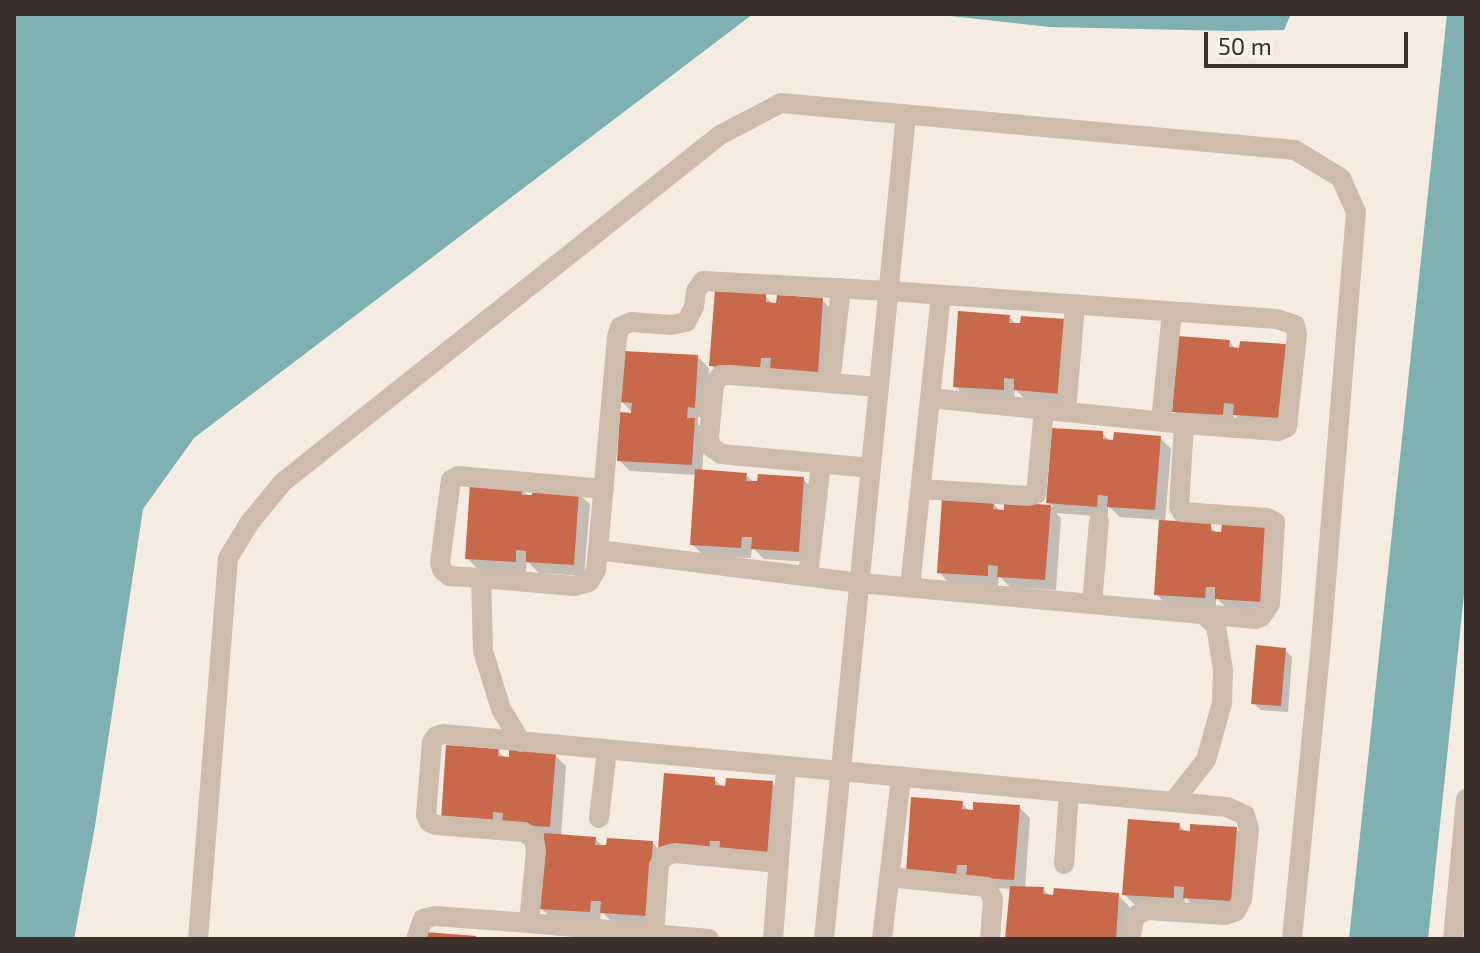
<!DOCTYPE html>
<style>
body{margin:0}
#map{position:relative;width:1480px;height:953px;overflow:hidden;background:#f4ebe1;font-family:"Exo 2",sans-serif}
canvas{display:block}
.frame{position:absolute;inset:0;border:16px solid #3b302b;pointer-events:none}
.scale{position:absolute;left:1204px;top:32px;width:204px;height:36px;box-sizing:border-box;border:4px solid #3b302b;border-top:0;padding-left:10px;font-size:24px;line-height:28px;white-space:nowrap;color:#3b302b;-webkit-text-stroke:6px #fbf5ee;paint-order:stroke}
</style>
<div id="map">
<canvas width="1480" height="953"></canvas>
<div class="frame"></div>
<div class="scale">50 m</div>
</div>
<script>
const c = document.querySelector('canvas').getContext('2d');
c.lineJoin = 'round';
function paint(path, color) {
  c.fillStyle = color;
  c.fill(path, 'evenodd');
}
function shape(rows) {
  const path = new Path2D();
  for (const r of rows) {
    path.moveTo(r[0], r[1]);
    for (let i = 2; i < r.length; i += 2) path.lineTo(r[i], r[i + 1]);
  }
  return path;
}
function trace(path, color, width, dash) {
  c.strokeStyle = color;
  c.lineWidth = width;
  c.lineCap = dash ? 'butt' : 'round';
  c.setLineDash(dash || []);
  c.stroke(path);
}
paint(shape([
 [14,14,753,14,194,438,143,509,95,826,74,939,14,939],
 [933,14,1291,14,1284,30,1232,31,1050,27],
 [1447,14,1466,14,1466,575,1428,939,1349,939]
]), '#7fb0b2');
paint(shape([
 [765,296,774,305,822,300,833,311,828,383,722,376,711,365],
 [1009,317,1017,325,1072,404,1027,401,1015,389,1014,400,966,397,955,386],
 [1229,342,1237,350,1292,429,1246,426,1234,414,1234,425,1186,422,1174,411],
 [698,357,709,368,706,418,698,417,698,424,705,431,702,472,746,475,755,483,803,479,814,490,809,562,764,559,752,547,751,558,703,555,692,544,697,475,630,471,619,460,635,415,622,402],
 [1102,433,1111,442,1160,438,1171,449,1165,522,1210,525,1273,612,1228,609,1216,598,1216,608,1167,605,1156,594,1161,520,1120,517,1108,506,1108,517,1056,513,1061,518,1056,590,1010,587,999,576,998,586,950,584,939,572,993,503,1001,512,1006,512,1006,504,1053,507,1048,502],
 [521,489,530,497,578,493,590,504,584,576,539,573,527,561,526,572,478,569,467,558],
 [1285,650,1292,657,1288,712,1261,710,1253,703],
 [498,751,506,759,555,755,566,766,561,836,595,839,604,847,653,843,660,851,714,779,723,787,772,783,783,794,778,866,664,852,658,926,613,923,601,911,600,922,552,919,541,908,546,837,454,831],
 [962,803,970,812,1019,807,1030,818,1025,888,1043,889,1051,897,1118,895,1129,906,1127,939,1007,939,1012,889,919,883],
 [1179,825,1187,833,1236,829,1247,840,1242,912,1196,909,1185,897,1184,908,1135,905,1124,894]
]), '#0003');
paint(shape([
 [715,290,766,294,766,302,776,303,777,295,823,298,818,373,770,370,771,358,761,358,760,369,709,366],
 [958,311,1010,315,1009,323,1020,323,1021,316,1067,319,1061,394,1014,390,1014,379,1004,378,1004,390,953,387],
 [1178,336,1230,340,1229,347,1239,348,1240,341,1286,344,1281,418,1233,415,1234,404,1224,403,1223,415,1172,412],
 [623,351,698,355,695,408,688,407,687,418,695,418,692,465,617,461,620,412,631,413,632,403,620,402],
 [1052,428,1103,431,1103,439,1113,440,1114,432,1161,436,1155,510,1107,507,1108,496,1098,495,1097,507,1046,503],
 [695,469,747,473,746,481,757,481,758,474,804,477,799,552,751,549,752,537,742,537,741,548,690,545],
 [470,483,522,487,522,495,532,495,533,488,579,491,574,565,526,562,526,551,516,550,516,562,465,559],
 [942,498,994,502,993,509,1004,510,1004,502,1051,505,1045,580,997,577,998,566,988,565,988,576,937,573],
 [1159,520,1211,523,1211,531,1221,532,1222,524,1268,527,1263,602,1215,599,1215,587,1206,587,1205,598,1154,595],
 [1256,645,1286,648,1281,706,1251,704],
 [446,745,499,749,498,756,509,757,509,749,556,753,550,827,502,824,503,813,493,812,493,824,441,820],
 [664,773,715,777,715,785,725,786,726,778,773,781,767,856,719,853,720,841,710,841,709,852,658,849],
 [911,797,963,801,962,809,973,810,973,802,1020,805,1014,880,966,877,967,865,957,865,956,876,906,873],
 [1128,819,1180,823,1179,830,1190,831,1190,824,1237,827,1231,901,1183,898,1184,887,1174,886,1174,898,1122,895],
 [544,833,596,837,595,845,606,845,607,838,653,841,648,916,600,913,601,901,591,901,590,912,539,909],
 [1010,886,1044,887,1043,894,1053,895,1054,888,1119,893,1116,939,1005,939],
 [425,932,476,936,476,939,424,939]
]), '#c8694b');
trace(shape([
 [830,383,841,288],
 [930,398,1184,424],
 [1066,412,1075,305],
 [1161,421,1172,312],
 [871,468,721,454,711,447,709,437,714,384,721,375,731,375,879,387],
 [921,489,1028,496,1036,494,1044,410],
 [808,576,821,463],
 [481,578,449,576,442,570,440,563,451,480,458,476,604,489],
 [910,587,941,295],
 [1092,604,1099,521],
 [521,742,501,709,483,651,481,578,574,586,589,582,596,570,598,550,860,583,1256,619,1261,617,1270,604,1275,522,1267,518,1182,512,1179,507,1184,424,1278,431,1287,427,1297,335,1295,325,1277,319,889,291,703,281,696,291,694,307,686,322,671,325,631,322,620,327,617,337,598,550],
 [1173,802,1206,760,1222,703,1223,670,1216,626,1203,614],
 [599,818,607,750],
 [1064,864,1069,792],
 [889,877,987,887,993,899,990,939],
 [529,923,709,939],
 [654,934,659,865,664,856,675,853,779,863],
 [198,939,228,558,250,522,283,482,720,135,781,103,1295,150,1341,178,1356,212,1321,643,1292,939],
 [416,939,423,919,435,916,529,923,536,851,534,839,524,832,436,825,429,822,426,815,432,742,436,736,443,734,1227,807,1245,815,1249,829,1242,899,1236,911,1225,915,1147,910,1135,916,1130,939],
 [773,939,786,768],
 [824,939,906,115],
 [882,939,901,778],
 [1453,939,1466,799]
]), '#cdbbac', 20);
</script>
